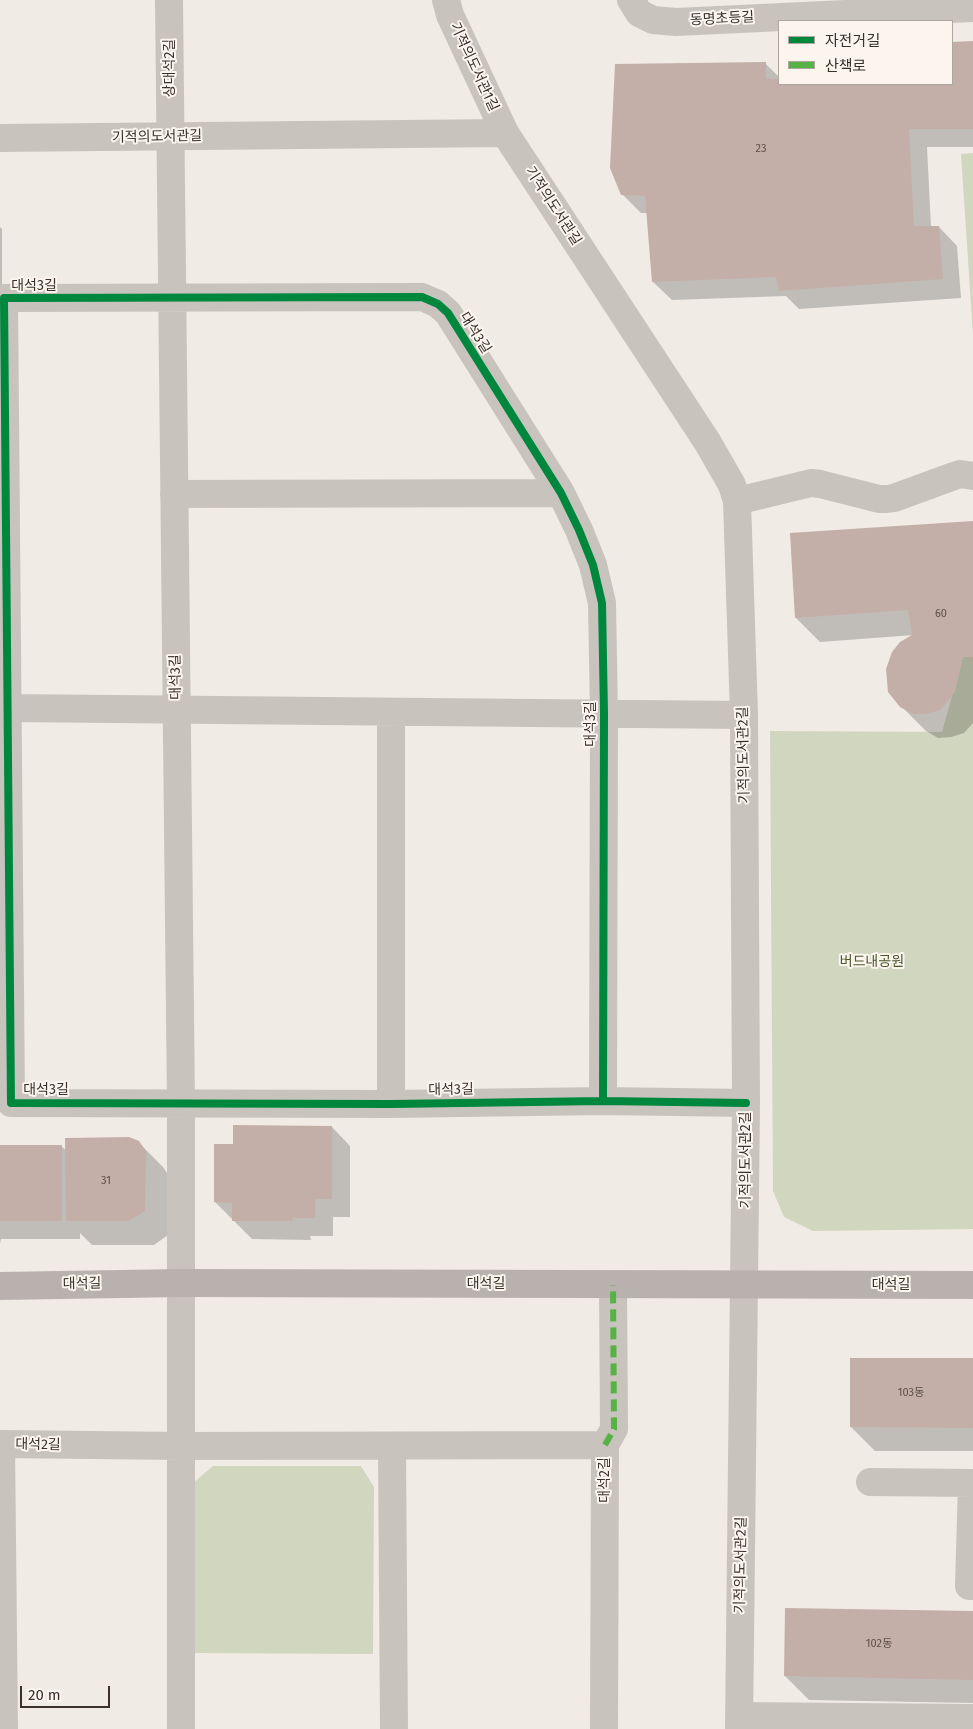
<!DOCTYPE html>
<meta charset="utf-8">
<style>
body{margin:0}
#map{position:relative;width:973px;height:1729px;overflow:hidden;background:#f0ebe5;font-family:"Fira Sans","Noto Sans KR",sans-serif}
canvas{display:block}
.legend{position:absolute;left:778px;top:20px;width:175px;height:65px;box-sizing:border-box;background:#fbf5ee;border:1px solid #aea6a0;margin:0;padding:6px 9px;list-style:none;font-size:15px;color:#3b302b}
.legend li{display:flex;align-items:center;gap:10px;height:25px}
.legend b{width:25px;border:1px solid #aea6a0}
.scale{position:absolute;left:20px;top:1686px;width:90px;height:22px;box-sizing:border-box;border:2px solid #3b302b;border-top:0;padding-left:6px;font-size:15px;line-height:18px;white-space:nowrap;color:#3b302b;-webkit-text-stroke:4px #fbf5ee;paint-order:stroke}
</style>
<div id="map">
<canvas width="973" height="1729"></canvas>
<ul class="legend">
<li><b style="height:6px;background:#00873e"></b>자전거길</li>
<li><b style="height:6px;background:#57b246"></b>산책로</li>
</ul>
<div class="scale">20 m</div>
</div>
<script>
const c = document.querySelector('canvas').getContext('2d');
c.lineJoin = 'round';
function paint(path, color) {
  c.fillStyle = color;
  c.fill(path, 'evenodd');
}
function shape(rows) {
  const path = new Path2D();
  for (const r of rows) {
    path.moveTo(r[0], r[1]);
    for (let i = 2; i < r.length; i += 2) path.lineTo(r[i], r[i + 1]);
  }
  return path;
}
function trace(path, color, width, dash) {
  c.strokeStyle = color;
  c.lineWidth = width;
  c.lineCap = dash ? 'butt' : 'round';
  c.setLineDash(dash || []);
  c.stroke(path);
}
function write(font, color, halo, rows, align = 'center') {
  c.font = font + ' "Fira Sans","Noto Sans KR",sans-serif';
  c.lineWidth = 4;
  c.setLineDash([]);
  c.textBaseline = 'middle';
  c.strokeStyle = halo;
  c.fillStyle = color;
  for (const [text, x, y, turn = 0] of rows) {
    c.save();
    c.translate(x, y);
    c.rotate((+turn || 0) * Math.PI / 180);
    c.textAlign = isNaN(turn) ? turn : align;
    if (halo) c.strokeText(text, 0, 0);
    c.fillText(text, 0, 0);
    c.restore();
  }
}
paint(shape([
 [973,153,973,335,961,154],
 [963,657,973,657,973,1229,813,1231,784,1217,773,1191,770,731,942,732],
 [213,1466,361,1466,374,1487,373,1654,191,1653,192,1484]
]), '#d1d6bf');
paint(shape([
 [973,42,973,147,927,147,931,227,939,227,957,246,961,298,799,309,786,296,672,300,653,282,648,213,641,213,622,194,765,63,779,77,779,84,952,84,952,43],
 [0,227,2,229,2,298,0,298],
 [973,522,973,723,964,733,951,737,938,738,926,731,901,706,914,635,820,642,796,618],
 [332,1127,350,1146,350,1217,333,1217,333,1236,310,1236,311,1240,252,1239,215,1202,234,1145],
 [138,1142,163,1167,169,1176,168,1235,154,1245,92,1245,80,1233,80,1239,1,1239,0,1244,0,1146,61,1146,67,1151],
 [973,1360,973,1451,875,1451,851,1427],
 [973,1612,973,1703,809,1700,785,1676]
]), '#0003');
paint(shape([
 [973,41,973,129,909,129,914,226,939,226,943,279,779,291,776,277,652,282,645,196,621,195,610,168,615,64,766,62,766,79,779,79,779,84,952,84,952,42],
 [973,521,973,657,963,657,955,692,940,710,926,714,913,714,900,707,888,692,886,669,892,652,900,642,912,635,908,610,795,618,790,533],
 [233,1125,332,1126,332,1199,315,1199,315,1218,292,1218,293,1221,232,1221,232,1203,214,1202,214,1144,233,1144],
 [129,1137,139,1141,146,1151,145,1211,129,1221,66,1221,65,1138],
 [0,1145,62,1145,62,1221,0,1221],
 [850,1358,973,1358,973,1428,850,1427],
 [785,1608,973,1611,973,1680,784,1676]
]), '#c3afa7');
trace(shape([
 [446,0,450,15,505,133,708,443,732,485,737,501,811,483,820,484,879,499,887,499,894,498,954,476,960,474,973,476],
 [631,0,639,13,653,20,676,22,973,8],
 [0,138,505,133],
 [174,494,561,493],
 [737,501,744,715,746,1103,739,1729],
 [8,708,744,715],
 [603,1101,604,714,602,603,593,565,579,530,561,493,448,313,438,304,422,297,4,298,11,1103,391,1104,603,1101,746,1103],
 [391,1104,391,712],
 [605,1445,614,1429,613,1285],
 [392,1447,394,1729],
 [870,1482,973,1483],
 [972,1483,969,1586,973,1586],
 [739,1716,973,1718],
 [4,1729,1,1444,181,1446,181,1104,169,0],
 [181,1729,181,1446,605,1445,604,1729]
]), '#c9c3be', 28);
trace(shape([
 [0,1286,182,1283,973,1285]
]), '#b8b1ad', 28);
trace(shape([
 [605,1445,614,1429,613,1285]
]), '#57b246', 6, [12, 6]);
trace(shape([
 [603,1101,604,714,602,603,593,565,579,530,561,493,448,313,438,304,422,297,4,298,11,1103,391,1104,603,1101,746,1103]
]), '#00873e', 8);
write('11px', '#5d504a', null, [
 ["23",761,149],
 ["60",941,614],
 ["31",106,1181],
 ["103동",911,1393],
 ["102동",879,1644]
]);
write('14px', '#3b302b', '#fbf5ee', [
 ["동명초등길",722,19,-3],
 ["기적의도서관1길",474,67,65],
 ["상대석2길",170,68,-90],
 ["기적의도서관길",157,137,-1],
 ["기적의도서관길",553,206,57],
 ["대석3길",34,286],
 ["대석3길",475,333,58],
 ["대석3길",176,677,-91],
 ["대석3길",591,724,-90],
 ["기적의도서관2길",744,755,-91],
 ["대석3길",46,1090],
 ["대석3길",451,1090,-1],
 ["기적의도서관2길",746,1160,-90],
 ["대석길",82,1284,-1],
 ["대석길",486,1284],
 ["대석길",891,1285],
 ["대석2길",38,1445,1],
 ["대석2길",605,1480,-90],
 ["기적의도서관2길",741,1565,-89]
]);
write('14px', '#4a5a2e', '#fbf5ee', [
 ["버드내공원",872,962]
]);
</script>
